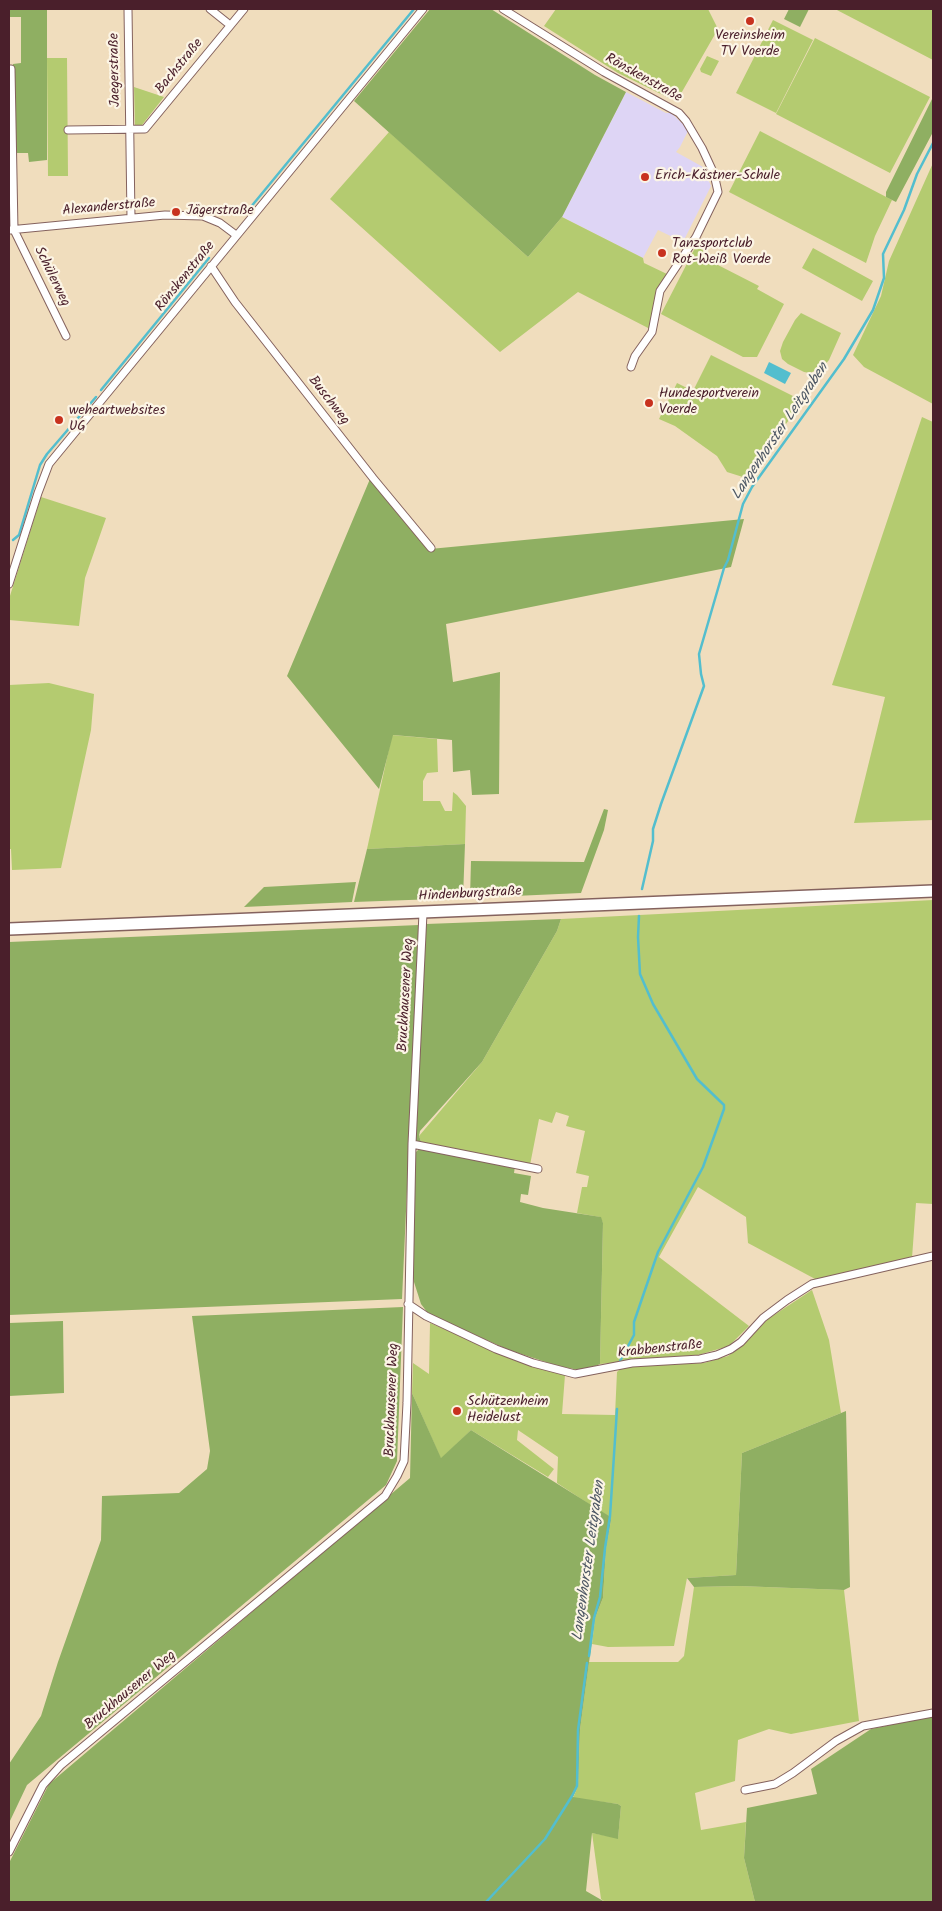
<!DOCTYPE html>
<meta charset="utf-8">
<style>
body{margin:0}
#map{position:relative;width:942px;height:1911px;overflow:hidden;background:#f0ddbd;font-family:Kalam,sans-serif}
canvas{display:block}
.frame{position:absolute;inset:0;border:10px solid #4a1f2b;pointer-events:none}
</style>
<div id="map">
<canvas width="942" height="1911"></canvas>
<div class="frame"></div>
</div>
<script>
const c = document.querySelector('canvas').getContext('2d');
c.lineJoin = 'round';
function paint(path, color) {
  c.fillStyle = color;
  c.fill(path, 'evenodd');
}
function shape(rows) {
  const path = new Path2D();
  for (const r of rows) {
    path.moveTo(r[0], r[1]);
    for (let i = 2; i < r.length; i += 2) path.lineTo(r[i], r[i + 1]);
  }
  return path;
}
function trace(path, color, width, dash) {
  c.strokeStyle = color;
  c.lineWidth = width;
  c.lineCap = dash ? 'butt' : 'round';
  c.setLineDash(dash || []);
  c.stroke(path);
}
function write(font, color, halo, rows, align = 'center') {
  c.font = font + ' Kalam,sans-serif';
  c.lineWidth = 4.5;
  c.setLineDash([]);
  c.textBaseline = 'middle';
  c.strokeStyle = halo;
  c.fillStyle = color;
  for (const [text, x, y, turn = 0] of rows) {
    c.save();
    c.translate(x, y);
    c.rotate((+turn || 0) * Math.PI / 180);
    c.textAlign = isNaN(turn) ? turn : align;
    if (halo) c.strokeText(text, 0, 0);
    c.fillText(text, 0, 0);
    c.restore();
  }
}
paint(shape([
 [626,92,666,113,671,113,682,123,688,131,680,147,676,152,703,167,711,186,683,242,658,230,643,258,562,217]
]), '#ded5f5');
paint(shape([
 [556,9,708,9,718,29,679,97,669,98,618,73,544,26],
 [835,9,933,9,933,60],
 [773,20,813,40,776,113,736,93],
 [815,38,930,97,890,173,776,114],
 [707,56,719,61,711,76,701,72,700,69],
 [47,58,67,58,68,176,48,176],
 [134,87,164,97,142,125,135,125],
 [760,131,892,200,875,236,866,263,729,192],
 [389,132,528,257,562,217,643,258,644,263,667,274,650,329,578,292,500,352,330,199],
 [933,163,933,404,864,367,853,355,881,296,889,261],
 [696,246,709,254,714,263,759,286,757,289,784,304,757,357,743,357,661,314],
 [813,248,873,281,862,301,802,268],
 [801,313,841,333,829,360,823,367,810,373,804,372,788,364,782,359,780,351,783,342,795,320],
 [711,355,803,401,746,478,727,472,717,456,675,426,659,419,677,383,693,391],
 [922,417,933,422,933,820,854,823,885,697,832,685],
 [41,497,106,518,85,578,79,626,9,620,9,599],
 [49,683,94,694,91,730,61,868,12,870,11,849,9,849,9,685],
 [392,735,437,739,438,772,427,773,423,781,423,801,440,801,445,811,452,811,453,792,457,795,466,806,465,844,367,849],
 [933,900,933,1204,916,1203,912,1258,817,1280,748,1243,746,1217,698,1187,659,1257,749,1326,729,1346,698,1355,600,1364,603,1223,600,1217,577,1213,582,1187,587,1187,589,1176,576,1173,585,1131,566,1126,569,1116,556,1112,552,1123,539,1119,530,1165,422,1144,419,1136,482,1062,557,931,561,919],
 [812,1290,829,1340,841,1413,742,1453,736,1575,687,1578,674,1646,608,1647,592,1644,595,1618,603,1598,606,1548,611,1520,609,1517,557,1483,558,1457,518,1430,517,1440,554,1469,548,1477,471,1430,441,1459,412,1393,413,1363,429,1374,430,1323,531,1366,565,1375,562,1414,615,1415,617,1372,622,1367,704,1363,728,1356,749,1339,768,1319],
 [739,1586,844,1590,859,1721,791,1734,769,1729,738,1740,735,1781,695,1793,701,1830,746,1822,744,1858,755,1902,605,1902,601,1899,592,1833,618,1838,621,1806,618,1804,573,1798,578,1786,580,1730,589,1662,678,1662,684,1656,694,1587]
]), '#b4cb70');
paint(shape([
 [9,9,47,9,47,160,29,162,28,153,14,153,13,64,21,63,21,17,9,17],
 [430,9,491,9,595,75,626,92,562,217,528,257,354,101],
 [789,9,809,9,800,27,784,19],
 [933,97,933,132,896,202,886,197,886,192],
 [370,479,430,549,744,519,731,567,446,624,453,682,500,672,499,794,472,795,470,770,453,772,452,740,393,735,379,789,287,676],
 [604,809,608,810,604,830,581,893,470,898,471,861,584,862],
 [465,844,463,898,354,902,367,849],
 [356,882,352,902,244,907,264,887],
 [561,919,557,931,482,1062,420,1131,419,1136,422,1144,414,1141,426,924],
 [419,925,402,1299,9,1315,9,942],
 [421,1147,515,1166,514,1173,531,1176,528,1195,521,1194,520,1202,543,1208,601,1217,603,1223,600,1364,584,1371,558,1366,509,1350,439,1319,427,1312,421,1304,414,1282,411,1267,413,1155],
 [403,1307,397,1461,386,1485,27,1785,9,1823,9,1764,41,1716,58,1662,101,1540,102,1496,179,1493,207,1469,210,1451,192,1316],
 [63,1321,64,1393,9,1396,9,1323],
 [412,1393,441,1458,471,1430,609,1516,611,1520,606,1548,603,1598,595,1618,580,1730,578,1786,573,1797,618,1804,621,1806,618,1839,592,1833,586,1891,605,1902,9,1902,9,1863,49,1784,410,1478],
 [846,1411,850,1587,844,1590,739,1586,694,1587,687,1578,736,1575,742,1453],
 [933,1716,933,1902,755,1902,744,1858,747,1808,817,1794,811,1769,871,1729]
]), '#8faf62');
paint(shape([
 [769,362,791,373,785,384,764,373]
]), '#53bece');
trace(shape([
 [250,208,414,9],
 [101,390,209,258],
 [13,540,19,535,40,465,47,454,96,397],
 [642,889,653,841,653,829,661,804,704,686,701,674,699,654,724,568,728,560,743,504,752,487,844,359,873,310,884,278,883,254,904,210,917,174,933,143],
 [620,1361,634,1335,634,1322,658,1252,703,1167,724,1109,724,1105,697,1079,653,1004,640,974,638,937,639,916],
 [589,1656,594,1618,600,1597,605,1548,610,1516,617,1409],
 [486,1902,545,1839,572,1796,577,1786,578,1730,587,1663]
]), '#53bece', 2.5);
const street = shape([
 [128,9,131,218],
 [210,9,230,25],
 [503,9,604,72,679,113,686,121,702,148,714,174,718,192,696,237,660,291,652,332,635,356,631,367],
 [9,69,11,69,14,230,66,336],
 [68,130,145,129,244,9],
 [9,230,165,215,203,216,220,223,236,235],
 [211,266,235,302,373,478,431,548],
 [9,584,38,493,49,464,423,9],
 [412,1144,538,1169],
 [408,1304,426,1316,496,1349,533,1363,575,1374,632,1363,700,1359,717,1355,731,1349,741,1342,763,1318,787,1300,812,1284,933,1256],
 [745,1790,775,1784,793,1773,836,1741,863,1726,933,1713],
 [9,1852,43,1785,61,1765,385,1496,397,1476,404,1461,407,1403,412,1144,423,913]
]);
const primary = shape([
 [9,929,933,891]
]);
trace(street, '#84625e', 9);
trace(primary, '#84625e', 14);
trace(street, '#fff', 7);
trace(primary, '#fff', 11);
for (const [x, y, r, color] of [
 [750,21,5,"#c8321e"],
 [645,177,5,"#c8321e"],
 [176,212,5,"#c8321e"],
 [662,253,5,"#c8321e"],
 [649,403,5,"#c8321e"],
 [59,420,5,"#c8321e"],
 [457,1411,5,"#c8321e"]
]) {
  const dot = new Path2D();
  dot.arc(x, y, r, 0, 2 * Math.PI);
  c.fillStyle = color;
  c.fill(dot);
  trace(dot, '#fcf5e5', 2);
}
write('14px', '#4a1f2b', '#fcf5e5', [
 ["Vereinsheim",750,37,"center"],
 ["TV Voerde",750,53,"center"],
 ["Erich-Kästner-Schule",655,177],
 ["Jägerstraße",186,212],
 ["Tanzsportclub",672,245],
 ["Rot-Weiß Voerde",672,261],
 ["Hundesportverein",659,395],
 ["Voerde",659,411],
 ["weheartwebsites",69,412],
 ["UG",69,428],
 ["Schützenheim",467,1403],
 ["Heidelust",467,1419]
], 'left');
write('14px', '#4a1f2b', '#fcf5e5', [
 ["Bachstraße",180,67,-51],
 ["Jaegerstraße",116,70,-91],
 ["Rönskenstraße",643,79,29],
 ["Alexanderstraße",109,208,-5],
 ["Schülerweg",51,277,64],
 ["Rönskenstraße",186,277,-51],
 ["Buschweg",328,401,52],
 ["Hindenburgstraße",470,895,-3],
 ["Bruckhausener Weg",407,995,-87],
 ["Krabbenstraße",660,1350,-6],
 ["Bruckhausener Weg",393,1400,-88],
 ["Bruckhausener Weg",131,1691,-40]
]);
write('italic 15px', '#4d5764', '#fcf5e5', [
 ["Langenhorster Leitgraben",781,432,-56],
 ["Langenhorster Leitgraben",590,1561,-82]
]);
</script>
